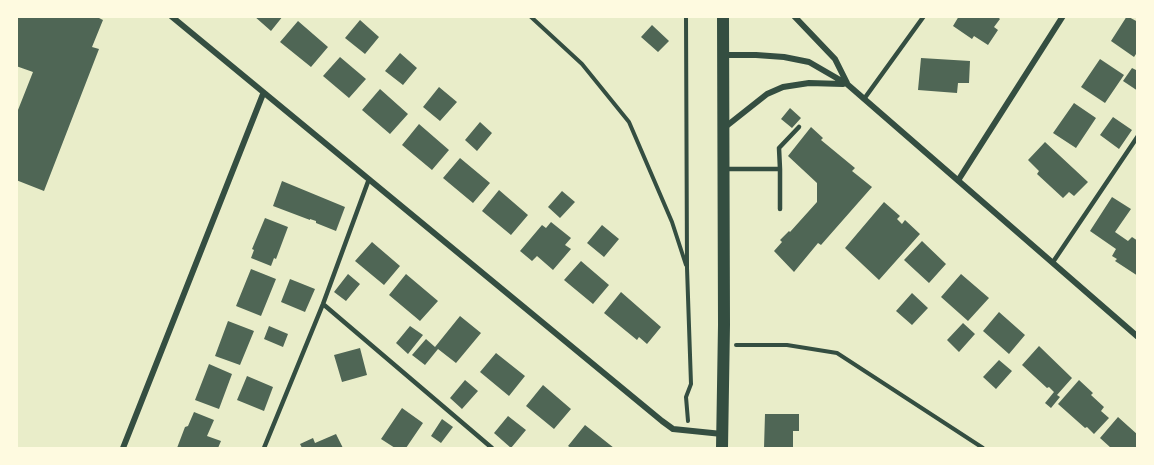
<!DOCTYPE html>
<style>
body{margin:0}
#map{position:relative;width:1154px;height:465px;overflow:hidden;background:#e9edc9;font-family:"Libre Baskerville",serif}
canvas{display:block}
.frame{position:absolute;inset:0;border:18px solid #fefae0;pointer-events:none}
</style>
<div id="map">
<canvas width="1154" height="465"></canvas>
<div class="frame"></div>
</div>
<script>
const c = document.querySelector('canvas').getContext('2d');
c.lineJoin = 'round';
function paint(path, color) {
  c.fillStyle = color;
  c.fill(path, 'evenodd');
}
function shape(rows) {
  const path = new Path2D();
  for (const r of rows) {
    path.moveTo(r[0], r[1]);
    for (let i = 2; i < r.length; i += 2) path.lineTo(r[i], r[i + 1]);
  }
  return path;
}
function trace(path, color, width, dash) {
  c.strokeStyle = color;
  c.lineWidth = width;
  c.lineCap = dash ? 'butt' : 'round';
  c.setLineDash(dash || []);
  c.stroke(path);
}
paint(shape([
 [16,16,95,16,103,20,92,47,99,49,44,191,16,180,16,115,33,72,16,66],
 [254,16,283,16,271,31],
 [959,16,997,16,1000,19,994,27,998,30,988,45,974,36,972,39,953,26],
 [1127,16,1138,22,1138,51,1134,57,1111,41],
 [360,20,379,37,365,54,345,38],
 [298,21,328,47,311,67,280,42],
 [652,25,669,41,658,52,641,37],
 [400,53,417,68,403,85,385,71],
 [340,57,366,79,349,98,323,76],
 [921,58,970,61,969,83,958,83,957,93,918,90],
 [1100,59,1124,75,1105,103,1081,87],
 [1132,68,1138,71,1138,91,1123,81],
 [439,87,457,102,440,121,423,107],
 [380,89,408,114,390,134,362,110],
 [1074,103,1096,118,1076,148,1053,133],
 [790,108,801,118,792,128,781,119],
 [1113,117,1132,130,1119,149,1100,135],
 [480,122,492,133,477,151,465,140],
 [419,124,449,150,432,170,402,145],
 [811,127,823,138,821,140,855,168,852,171,872,187,821,245,818,243,794,272,774,251,782,242,780,240,789,231,790,232,817,202,817,183,788,156],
 [1045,142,1088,182,1074,196,1069,192,1063,198,1037,174,1039,171,1028,160],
 [460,158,490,183,473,203,443,178],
 [282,181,345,207,336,231,316,223,316,221,310,219,310,220,273,206],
 [499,190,528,215,511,235,482,211],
 [562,191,575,202,560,218,548,207],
 [1112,197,1131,209,1115,232,1128,241,1132,237,1138,241,1138,276,1115,261,1117,259,1112,256,1116,249,1090,231],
 [884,202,900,216,897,219,902,224,905,220,920,234,879,280,845,248],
 [265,218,288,227,276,259,274,258,271,266,251,258,254,250,252,249],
 [551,222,571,238,565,245,571,249,553,270,537,256,532,261,520,251,542,225,546,228],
 [602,225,619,239,604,257,587,243],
 [922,241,946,264,929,283,904,260],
 [372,242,400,266,384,285,355,261],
 [581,261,609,285,593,304,564,280],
 [251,269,276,279,261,316,236,306],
 [348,274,360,284,346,301,334,292],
 [406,274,438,301,420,321,389,295],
 [961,274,989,298,968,321,941,297],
 [290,279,315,289,305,312,281,302],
 [621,292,661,327,647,344,639,337,637,340,604,313],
 [912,293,928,308,912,325,896,311],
 [999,312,1025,335,1009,354,983,331],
 [460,316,481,333,456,363,438,349,425,365,412,355,426,339,435,347],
 [228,321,254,331,240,365,215,356],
 [963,323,975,334,959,352,947,340],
 [269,326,288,334,283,347,264,339],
 [410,326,423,335,408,354,396,343],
 [1039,346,1072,378,1057,395,1060,397,1051,408,1045,403,1054,392,1049,387,1047,388,1022,365],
 [360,348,367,375,342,382,334,355],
 [496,353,525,376,509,396,480,372],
 [999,360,1012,371,996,389,983,377],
 [209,364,232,374,219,409,195,400],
 [247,376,273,387,264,411,237,400],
 [465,380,478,391,462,409,450,398],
 [1079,380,1093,393,1091,395,1104,407,1101,411,1109,418,1094,434,1087,427,1085,428,1058,404],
 [543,385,571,409,554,429,526,406],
 [402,408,423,423,406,448,395,448,381,439],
 [194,412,214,420,207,436,221,441,218,448,177,448,185,427,188,426],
 [765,414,799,414,799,431,793,431,793,448,764,448],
 [508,416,526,430,511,448,494,433],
 [1118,417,1138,435,1138,448,1111,448,1100,438],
 [442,419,453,427,441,443,431,436],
 [585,425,614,448,571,448,568,446],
 [336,434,343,448,302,448,300,444,313,438,315,443]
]), '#4f6655');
trace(shape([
 [530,16,582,64,629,122,672,222,686,265],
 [686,16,687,268,691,384,686,397,688,421],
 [736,345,787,345,837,353,983,448]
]), '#344e41', 4);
trace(shape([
 [864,99,924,16],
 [724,169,780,169,779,148,799,127],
 [780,169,780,209],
 [1053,262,1138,136],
 [323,304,492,448],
 [264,448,323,304,369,179]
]), '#344e41', 4.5);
trace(shape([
 [171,16,662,421,673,429,722,434],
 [794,16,835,59,847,83],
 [723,55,756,55,784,57,809,62,847,84,1138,337],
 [724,128,767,94,783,87,809,83,843,84],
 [959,179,1063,16],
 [123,448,263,94]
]), '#344e41', 6);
trace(shape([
 [722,448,724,325,723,16]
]), '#344e41', 12);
</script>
